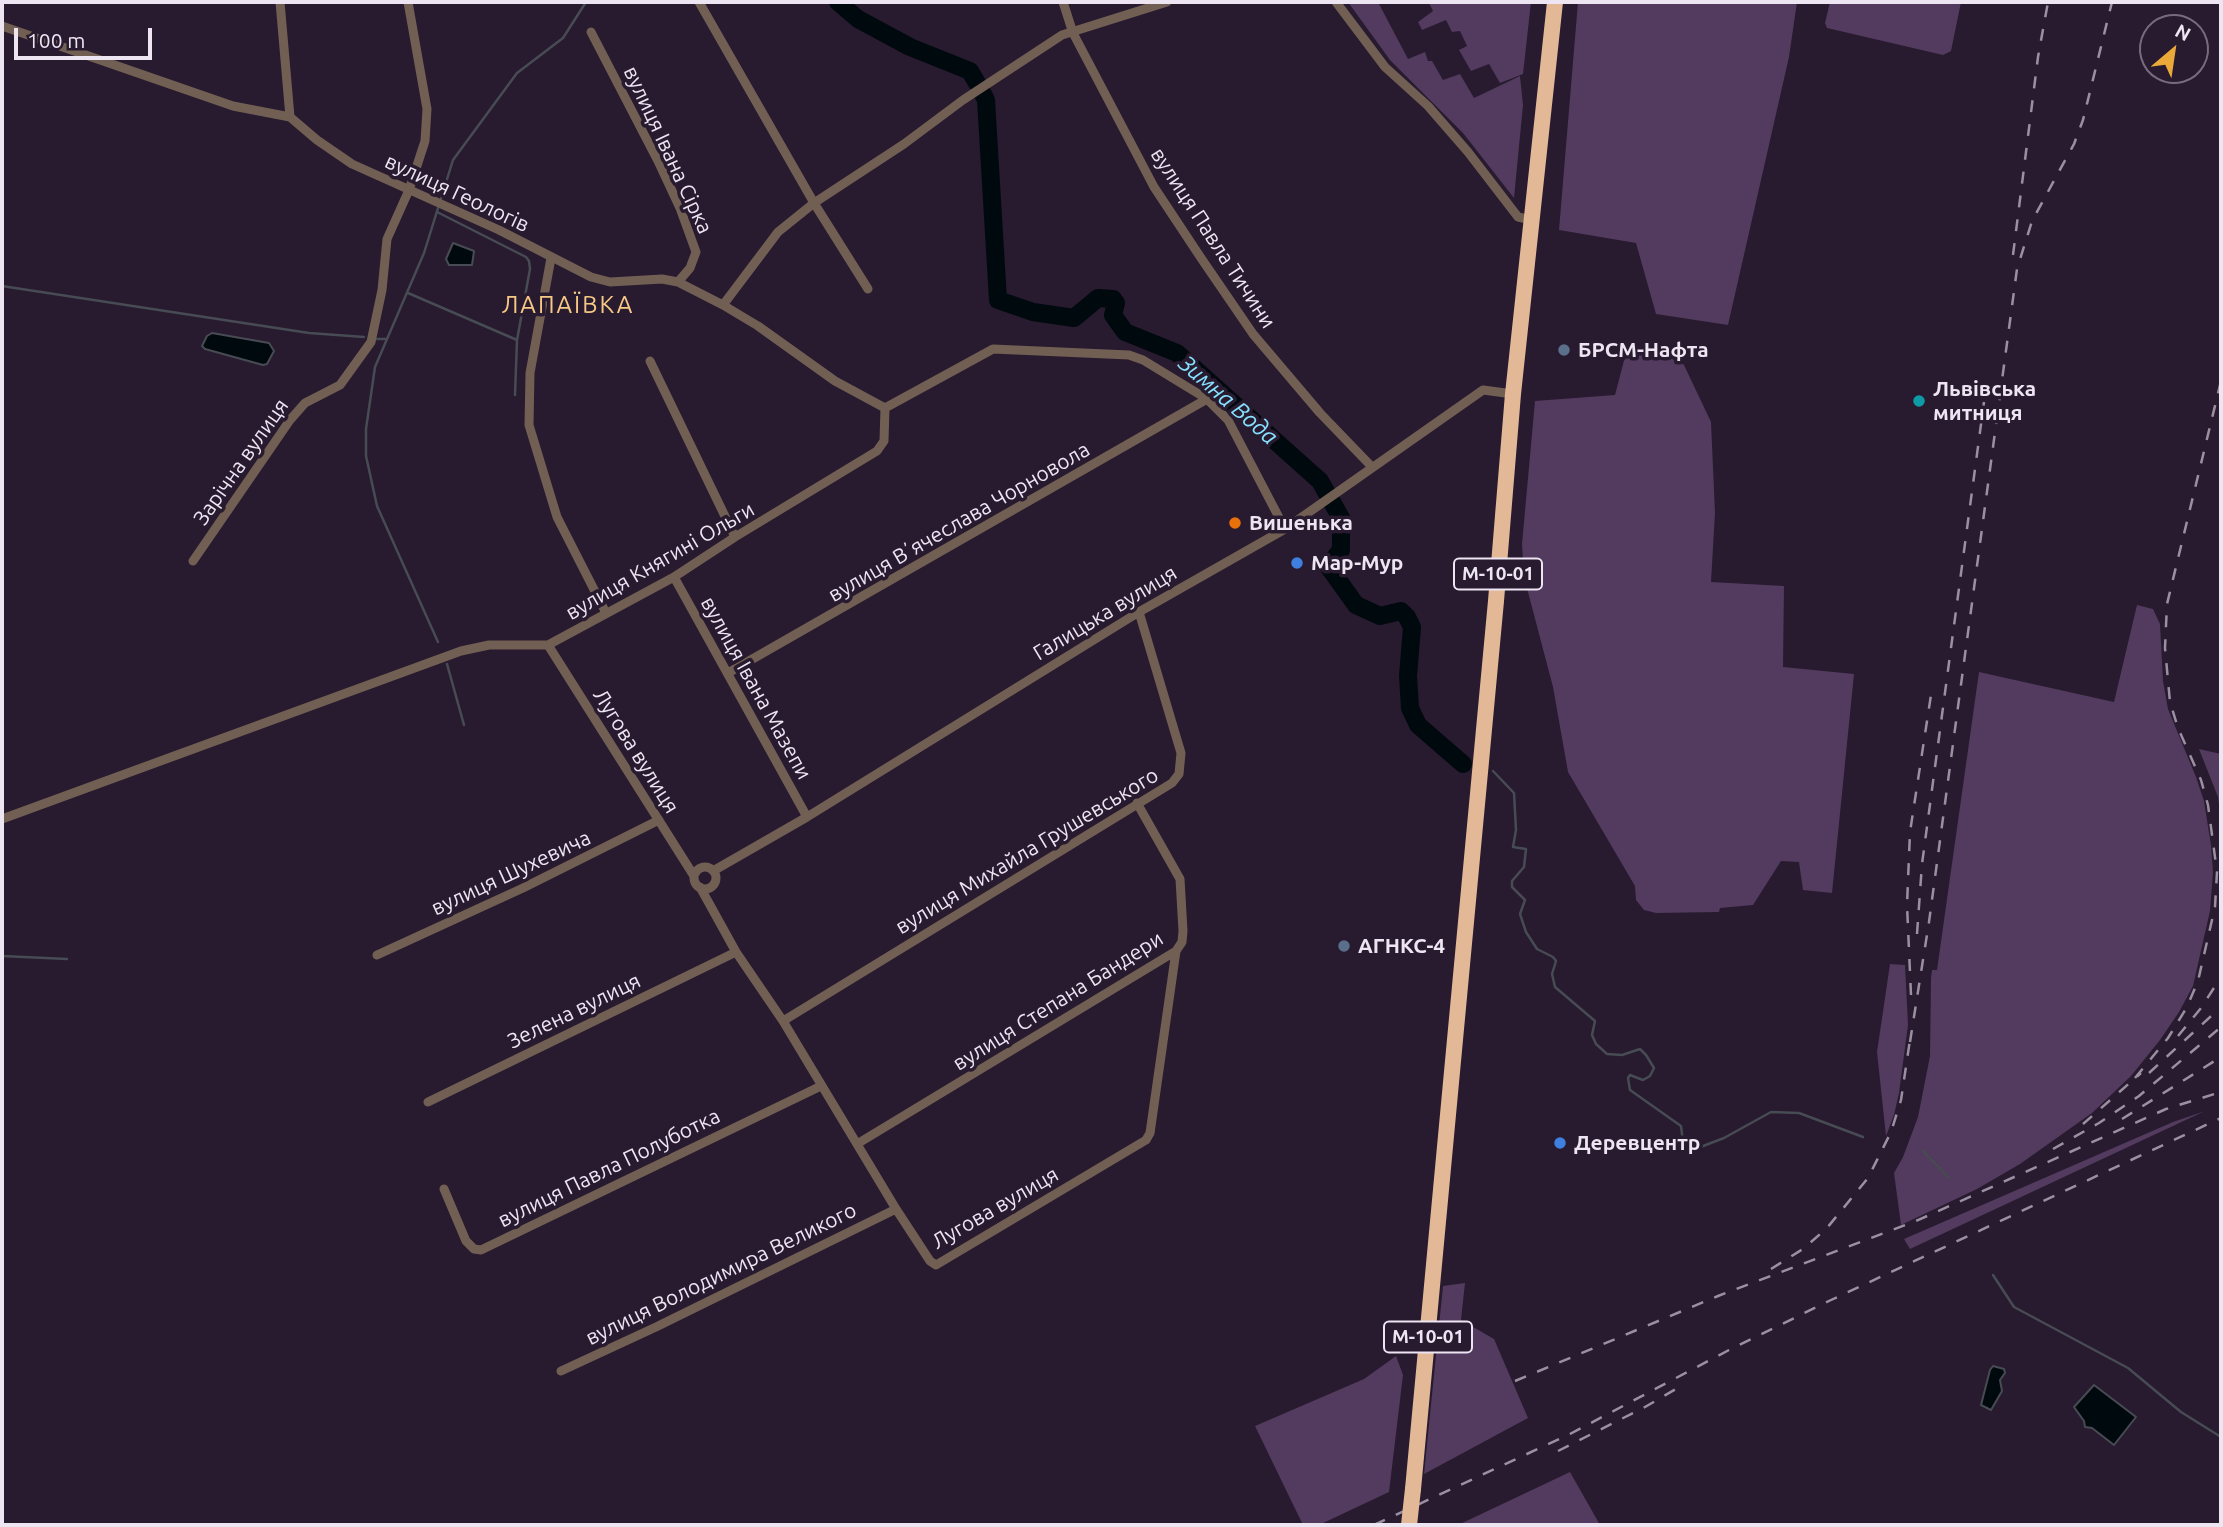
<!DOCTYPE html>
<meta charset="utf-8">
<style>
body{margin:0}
#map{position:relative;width:2223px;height:1527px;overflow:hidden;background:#281a2f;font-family:Ubuntu,sans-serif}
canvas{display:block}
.frame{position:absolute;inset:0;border:4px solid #eee5f3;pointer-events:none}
.north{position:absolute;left:2139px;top:14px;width:70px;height:70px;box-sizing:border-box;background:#281a2f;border:2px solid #776b7d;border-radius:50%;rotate:29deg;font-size:19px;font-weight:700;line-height:28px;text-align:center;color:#eee5f3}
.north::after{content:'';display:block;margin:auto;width:24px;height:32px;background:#eba939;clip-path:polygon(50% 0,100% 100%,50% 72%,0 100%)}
.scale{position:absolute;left:14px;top:28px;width:138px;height:32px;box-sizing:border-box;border:4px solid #eee5f3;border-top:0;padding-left:9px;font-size:21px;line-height:24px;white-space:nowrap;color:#eee5f3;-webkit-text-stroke:5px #281a2f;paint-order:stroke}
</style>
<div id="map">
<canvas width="2223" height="1527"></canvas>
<div class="frame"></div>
<div class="north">N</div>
<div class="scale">100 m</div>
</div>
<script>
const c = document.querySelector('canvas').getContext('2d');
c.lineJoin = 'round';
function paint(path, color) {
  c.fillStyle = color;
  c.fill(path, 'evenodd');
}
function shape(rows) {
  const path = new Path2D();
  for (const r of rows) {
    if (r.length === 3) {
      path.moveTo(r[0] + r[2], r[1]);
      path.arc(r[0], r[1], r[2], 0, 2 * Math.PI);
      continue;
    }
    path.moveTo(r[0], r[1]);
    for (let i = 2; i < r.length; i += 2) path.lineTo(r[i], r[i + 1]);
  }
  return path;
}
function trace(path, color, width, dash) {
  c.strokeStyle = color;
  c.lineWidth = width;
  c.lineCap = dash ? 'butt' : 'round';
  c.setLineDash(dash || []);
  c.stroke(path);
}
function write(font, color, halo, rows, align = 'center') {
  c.font = font + ' Ubuntu,sans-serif';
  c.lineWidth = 7;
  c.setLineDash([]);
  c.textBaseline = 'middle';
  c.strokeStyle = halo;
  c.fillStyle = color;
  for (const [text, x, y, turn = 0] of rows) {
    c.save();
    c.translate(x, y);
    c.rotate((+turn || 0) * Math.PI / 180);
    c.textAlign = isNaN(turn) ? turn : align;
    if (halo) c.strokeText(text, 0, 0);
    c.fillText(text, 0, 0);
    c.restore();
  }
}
paint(shape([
 [1348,2,1378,2,1408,59,1425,52,1428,61,1432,61,1443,80,1460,74,1474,98,1520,76,1523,105,1514,198,1463,133,1390,60],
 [1431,2,1531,2,1523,74,1500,83,1489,64,1471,71,1459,50,1467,46,1460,31,1452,32,1446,20,1422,30,1418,22,1433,11,1429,3],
 [1578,2,1797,2,1789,57,1728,325,1656,314,1636,243,1559,230],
 [1830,2,1961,2,1951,51,1943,55,1827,28,1825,23],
 [1627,349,1668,352,1684,365,1711,422,1715,513,1711,582,1784,586,1783,667,1854,674,1832,893,1803,890,1799,862,1781,861,1753,905,1720,908,1719,912,1656,913,1644,910,1636,900,1635,886,1568,772,1553,687,1524,577,1522,544,1535,401,1615,395],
 [2137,605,2153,609,2160,624,2163,681,2168,709,2196,777,2204,801,2211,845,2213,872,2210,911,2193,986,2179,1012,2160,1040,2131,1076,2092,1113,2020,1164,1977,1189,1901,1225,1894,1173,1903,1157,1918,1117,1930,1056,1931,978,1932,970,1937,970,1979,672,2114,702],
 [2199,749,2221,754,2221,821,2218,797],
 [1890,964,1905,965,1908,1025,1899,1093,1894,1115,1886,1136,1877,1052],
 [2205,1111,1910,1249,1904,1239,2173,1122],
 [1465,1283,1461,1320,1494,1339,1528,1418,1424,1474,1443,1286],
 [1396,1356,1403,1375,1389,1492,1319,1525,1303,1525,1255,1426,1364,1379],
 [1570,1472,1600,1525,1458,1525]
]), '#523b5e');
const water = shape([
 [453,243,474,251,472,265,449,265,446,259,453,243],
 [212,333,269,343,274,351,267,364,263,365,205,349,202,346,207,336,212,333],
 [1993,1366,2004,1369,2005,1373,2000,1380,2002,1391,1991,1410,1981,1405,1990,1370,1993,1366],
 [2094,1385,2136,1417,2114,1445,2092,1428,2085,1427,2084,1421,2074,1407,2094,1385]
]);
paint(water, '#00090e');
trace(water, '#474b53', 2);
trace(shape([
 [437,212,526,257,529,261,530,269,517,340,515,395],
 [2,286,309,333,364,337],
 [408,293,517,340],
 [377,339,387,339],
 [438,642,377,506,366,456,366,429,375,367,424,253,453,160,517,73,563,38,586,2],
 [447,664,464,725],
 [1493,771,1514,793,1516,830,1513,847,1526,849,1524,867,1512,881,1512,887,1525,900,1520,914,1526,932,1537,949,1553,957,1556,961,1552,974,1555,987,1595,1021,1592,1035,1596,1044,1607,1054,1622,1055,1640,1049,1646,1055,1654,1068,1650,1076,1643,1080,1630,1075,1628,1078,1630,1090,1681,1126,1683,1142,1690,1151,1724,1138,1771,1112,1799,1113,1863,1137],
 [2,956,67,959],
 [1923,1151,1948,1177],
 [1993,1275,2014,1307,2128,1368,2181,1412,2221,1437]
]), '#474b53', 2.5);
trace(shape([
 [838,2,858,19,910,47,970,71,977,83],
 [983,94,986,100,998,300,1033,312,1074,318,1098,298,1113,299,1116,303,1113,315,1125,332,1177,353,1320,481,1341,518,1341,550,1328,566,1356,605,1380,616,1401,611,1407,617,1412,627,1408,676,1410,708,1418,725,1463,764]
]), '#00090e', 18);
trace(shape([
 [280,2,290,117],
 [699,2,814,203,868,289],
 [1063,2,1073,33,1154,187,1201,258,1253,334,1320,413,1372,467],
 [1336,2,1385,67,1428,106,1468,152,1518,217,1532,220],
 [2,26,233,106,290,117,317,140,352,164,499,230,591,277,610,282,662,279,678,282,723,305,758,326,835,381,885,408],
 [591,32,659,163,680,208,696,252,690,268,678,282],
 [551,258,530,373,529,425,557,517,606,613],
 [723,305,778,232,814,203,904,144,963,100,1062,35,1167,2],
 [650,361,735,537],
 [885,408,993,349,1129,355,1143,360,1207,399,1228,420,1285,529],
 [193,561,290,420,305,403,340,385,371,342,382,290,387,239,409,190,425,141,427,109,408,2],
 [674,577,807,817],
 [548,645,694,876],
 [728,673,1207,399],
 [2,819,461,651,489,645,548,645,674,577,735,537,877,451,884,441,885,408],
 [705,878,11],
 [713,871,807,817,1139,612,1285,529,1483,390,1513,394],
 [700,887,736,952,783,1021,896,1209,930,1261,936,1265,1146,1140,1150,1133,1176,951],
 [377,955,523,888,659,820],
 [783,1021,1172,783,1179,774,1181,753,1139,612],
 [428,1102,736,952],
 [857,1144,1176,951,1182,942,1183,931,1180,879,1137,803],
 [444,1189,466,1241,474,1249,481,1250,821,1086],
 [561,1371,656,1327,896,1209]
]), '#715f53', 9);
trace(shape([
 [1413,1489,1496,601,1513,394,1555,2]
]), '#e2b897', 16);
trace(shape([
 [2013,255,2038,57,2048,2],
 [1917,934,1922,864,1984,402],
 [1911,995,1907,905,1910,832,1931,695],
 [2178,1036,2201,1008,2221,977],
 [1910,1042,1929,922,2017,269,2032,221,2074,144,2083,120,2112,2],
 [2149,1073,2221,1007],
 [2135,1078,2168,1038,2187,1007,2198,981,2215,907,2217,872,2208,805,2201,780,2178,728,2170,702,2165,648,2167,604,2221,381],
 [2122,1119,2221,1057],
 [2083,1124,2141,1073],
 [2053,1149,2099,1123,2139,1096,2221,1027],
 [1771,1269,1803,1249,1827,1228,1868,1178,1891,1132,1901,1100,1911,1033],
 [1515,1381,1718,1296,1916,1221,2166,1109,2221,1092],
 [1558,1451,1645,1407,1676,1389],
 [1374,1525,1570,1434,1729,1350,1831,1300,2221,1118]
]), '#9b90a1', 2.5, [12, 12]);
trace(shape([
 [1409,1525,1413,1489]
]), '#e2b897', 16);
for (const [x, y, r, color] of [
 [1564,350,7,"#5c6f8a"],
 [1919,401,7,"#0f9aa8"],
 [1235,523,7,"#e8710a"],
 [1297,563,7,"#3f7fe0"],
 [1344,946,7,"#5c6f8a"],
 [1560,1143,7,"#3f7fe0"]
]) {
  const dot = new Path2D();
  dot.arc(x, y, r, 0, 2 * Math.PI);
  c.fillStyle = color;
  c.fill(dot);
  trace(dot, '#281a2f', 2.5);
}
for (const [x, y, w] of [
 [1498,574,88],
 [1428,1337,88]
]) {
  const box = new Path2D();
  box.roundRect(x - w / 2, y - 15.5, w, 31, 5);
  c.fillStyle = '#281a2f';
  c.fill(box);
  trace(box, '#eee5f3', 2);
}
write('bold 19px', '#eee5f3', null, [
 ["М-10-01",1498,574],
 ["М-10-01",1428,1337]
]);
write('21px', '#eee5f3', '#281a2f', [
 ["вулиця Івана Сірка",668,150,65],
 ["вулиця Геологів",457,193,25],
 ["вулиця Павла Тичини",1213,238,57],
 ["Зарічна вулиця",241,462,-55],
 ["вулиця Вʼячеслава Чорновола",959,522,-30],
 ["вулиця Княгині Ольги",660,561,-30],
 ["Галицька вулиця",1105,613,-31],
 ["вулиця Івана Мазепи",756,688,61],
 ["Лугова вулиця",636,751,58],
 ["вулиця Михайла Грушевського",1027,851,-31],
 ["вулиця Шухевича",511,873,-25],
 ["вулиця Степана Бандери",1058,1001,-32],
 ["Зелена вулиця",574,1011,-26],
 ["вулиця Павла Полуботка",609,1168,-26],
 ["Лугова вулиця",995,1208,-30],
 ["вулиця Володимира Великого",721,1274,-26]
]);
write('bold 21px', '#eee5f3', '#281a2f', [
 ["БРСМ-Нафта",1578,350],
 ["Львівська",1933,389],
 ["митниця",1933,413],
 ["Вишенька",1249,523],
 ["Мар-Мур",1311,563],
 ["АГНКС-4",1358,946],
 ["Деревцентр",1574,1143]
], 'left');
write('italic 23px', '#86e1ff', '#281a2f', [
 ["Зимна Вода",1228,400,41]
]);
c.letterSpacing = '2px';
write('24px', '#f6c885', '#281a2f', [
 ["ЛАПАЇВКА",568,305]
]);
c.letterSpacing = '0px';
</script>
